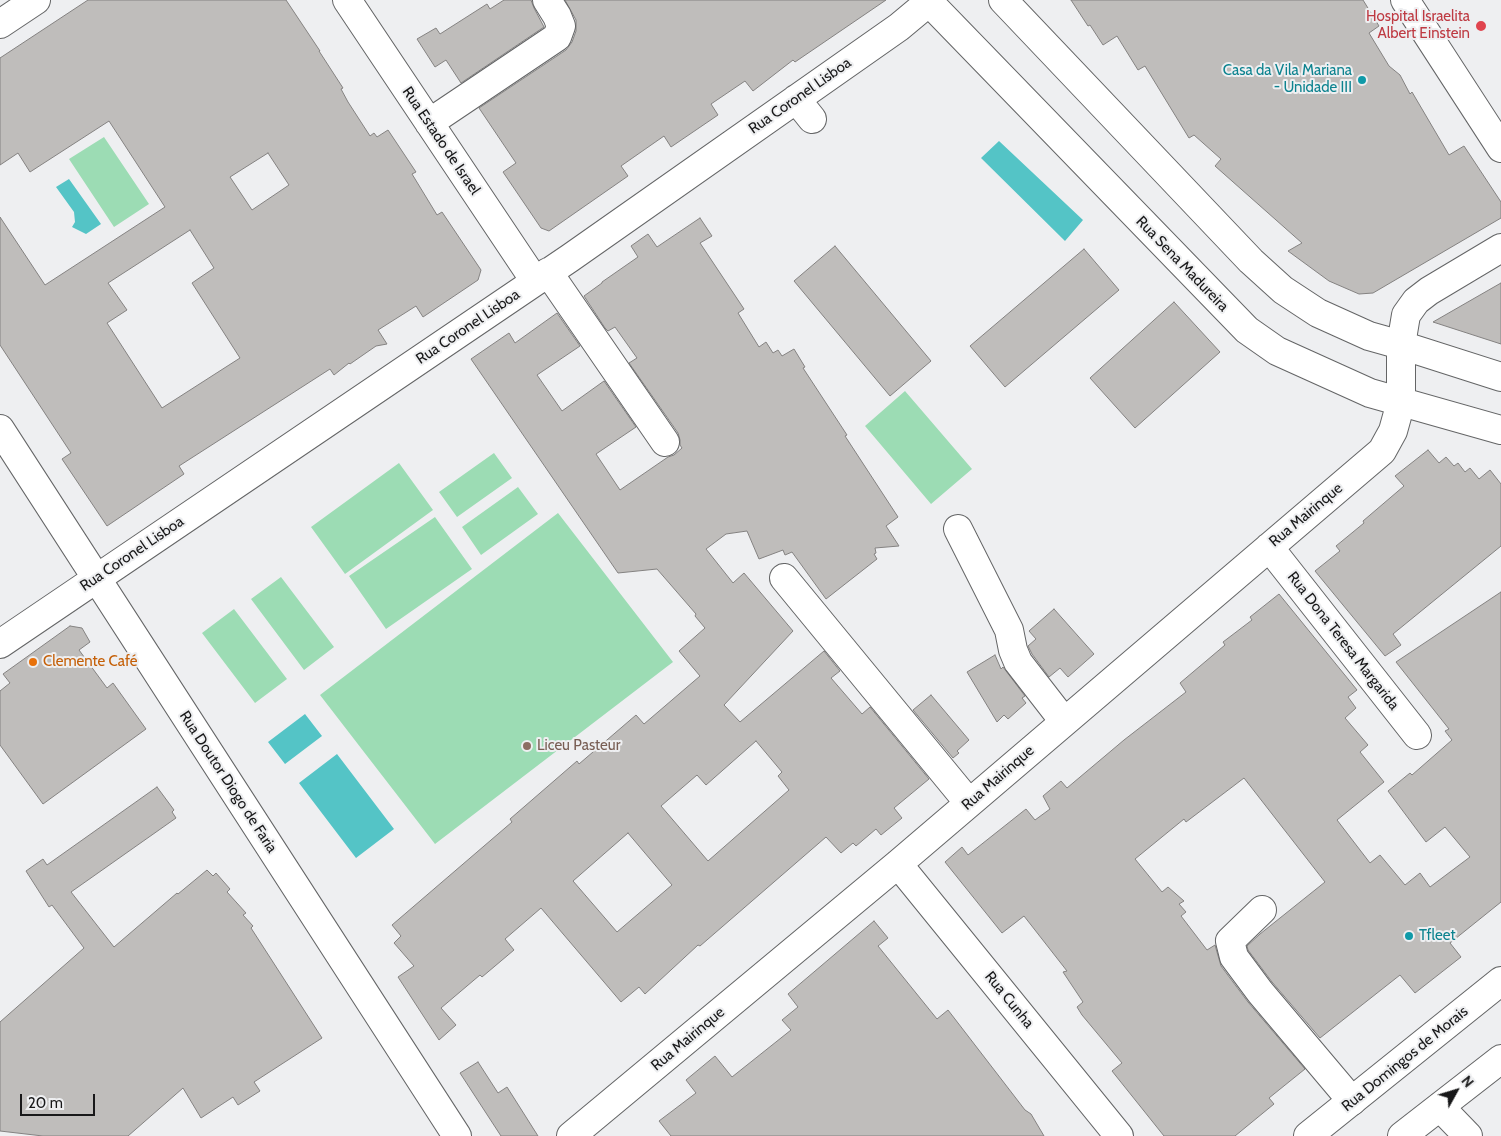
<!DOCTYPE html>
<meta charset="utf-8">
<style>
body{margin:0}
#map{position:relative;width:1501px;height:1136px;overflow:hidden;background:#eeeff1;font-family:Cabin,sans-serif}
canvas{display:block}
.north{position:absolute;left:1431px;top:1066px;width:50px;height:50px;-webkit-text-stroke:4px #eeeff1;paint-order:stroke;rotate:51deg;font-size:14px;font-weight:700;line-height:20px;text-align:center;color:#181819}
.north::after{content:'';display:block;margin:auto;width:18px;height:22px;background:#181819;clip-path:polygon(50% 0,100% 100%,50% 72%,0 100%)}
.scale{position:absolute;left:20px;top:1094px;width:75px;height:22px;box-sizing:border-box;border:2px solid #181819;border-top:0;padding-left:6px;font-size:15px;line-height:18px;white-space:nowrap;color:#181819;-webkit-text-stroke:4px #eeeff1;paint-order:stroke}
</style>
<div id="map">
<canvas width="1501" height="1136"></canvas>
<div class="north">N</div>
<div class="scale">20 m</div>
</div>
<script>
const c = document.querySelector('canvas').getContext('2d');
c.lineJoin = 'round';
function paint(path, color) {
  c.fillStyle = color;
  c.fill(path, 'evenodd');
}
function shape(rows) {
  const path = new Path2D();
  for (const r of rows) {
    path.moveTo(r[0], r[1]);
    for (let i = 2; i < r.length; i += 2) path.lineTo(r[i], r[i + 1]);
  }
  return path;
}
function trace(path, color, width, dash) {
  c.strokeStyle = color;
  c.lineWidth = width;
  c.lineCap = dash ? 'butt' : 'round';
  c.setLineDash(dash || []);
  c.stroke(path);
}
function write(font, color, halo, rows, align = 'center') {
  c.font = font + ' Cabin,sans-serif';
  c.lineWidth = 4;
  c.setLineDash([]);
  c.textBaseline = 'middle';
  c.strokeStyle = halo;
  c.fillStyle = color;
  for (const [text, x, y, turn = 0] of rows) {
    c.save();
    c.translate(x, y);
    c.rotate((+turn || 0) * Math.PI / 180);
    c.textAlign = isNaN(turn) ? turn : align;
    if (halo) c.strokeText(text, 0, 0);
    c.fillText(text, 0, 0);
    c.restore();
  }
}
paint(shape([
 [104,137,149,204,114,227,69,159],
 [905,391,972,469,931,504,865,426],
 [494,453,512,478,457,517,439,492],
 [399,463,433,510,345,574,311,527],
 [518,487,538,514,481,555,462,527],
 [558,513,673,662,435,844,320,695],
 [435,517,472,569,386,629,349,576],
 [281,577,334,647,304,670,251,599],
 [234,609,287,679,255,703,202,633]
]), '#9cdcb4');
paint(shape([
 [999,141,1083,220,1065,241,981,158],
 [69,179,101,224,86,234,72,227,75,222,74,212,56,187],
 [305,714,322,736,285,764,268,742],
 [337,754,394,829,356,858,299,783]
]), '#54c4c6');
const building = shape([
 [88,0,286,0,320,51,319,51,343,88,341,89,348,102,370,136,374,133,377,137,388,130,416,172,412,174,437,215,442,212,481,270,478,280,423,317,416,306,378,330,387,344,376,346,350,364,349,363,334,375,330,369,179,466,184,474,107,526,62,459,71,453,0,345,0,217,45,285,165,207,109,121,30,172,18,153,0,165,0,58,88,0],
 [268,153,289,185,252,210,230,177,268,153],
 [190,230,214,268,192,283,240,358,162,408,107,323,127,310,108,283,190,230],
 [504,0,531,0,534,8,544,27,461,83,446,60,435,67,417,39,436,28,440,34,487,4,490,9,504,0],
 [565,0,886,0,795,62,793,60,753,91,745,81,711,104,718,115,671,147,664,136,621,166,628,176,549,231,541,228,503,172,516,163,479,108,566,50,572,42,576,31,576,20,565,0],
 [1071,0,1363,0,1379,26,1369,33,1389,66,1400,75,1410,94,1412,92,1449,155,1464,146,1501,202,1501,218,1373,293,1359,294,1329,281,1288,251,1302,243,1215,166,1221,159,1194,135,1189,138,1145,66,1138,70,1117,36,1103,45,1090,25,1088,26,1071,0],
 [700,218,712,236,700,243,744,309,738,313,759,347,766,342,773,353,778,350,782,356,794,349,805,367,803,368,847,435,845,436,898,517,886,526,899,546,875,548,876,553,874,554,877,559,826,599,792,552,785,555,783,550,759,559,747,531,726,534,706,549,733,583,744,573,793,631,724,705,740,722,824,651,840,671,831,678,862,714,870,707,929,779,894,808,902,818,881,835,876,829,856,846,853,843,841,853,826,837,700,946,698,945,645,994,639,987,621,1002,541,908,505,939,514,950,482,977,480,975,441,1008,456,1025,439,1040,398,977,414,966,394,943,401,936,392,925,512,822,510,819,577,761,579,764,636,715,644,724,700,676,679,651,705,628,695,616,696,614,657,569,618,573,471,359,509,333,515,343,557,313,580,346,537,375,562,411,604,381,636,427,596,454,620,490,668,457,674,455,682,448,680,445,680,440,678,433,629,363,637,358,615,327,608,331,605,328,584,296,602,283,602,282,638,257,631,246,648,234,657,247,700,218],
 [756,741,782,772,778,776,789,790,708,861,661,806,697,775,706,785,756,741],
 [628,833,672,885,617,932,573,881,628,833],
 [835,246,931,361,890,396,794,281,835,246],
 [1084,249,1119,290,1005,387,970,346,1084,249],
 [1501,283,1501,344,1433,322,1480,295,1501,283],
 [1174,302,1220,352,1135,428,1090,378,1174,302],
 [1428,450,1439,463,1446,457,1454,466,1458,463,1465,472,1470,468,1479,479,1490,470,1501,484,1501,546,1393,634,1401,645,1385,656,1315,571,1340,551,1336,546,1364,523,1363,521,1404,486,1395,476,1428,450],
 [1501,592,1501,902,1450,943,1461,957,1415,993,1400,975,1320,1038,1272,982,1248,950,1247,946,1260,934,1325,882,1244,778,1186,822,1184,819,1135,859,1162,892,1168,887,1184,901,1179,904,1186,912,1181,916,1207,950,1215,945,1221,966,1248,1002,1305,1069,1269,1098,1274,1104,1235,1136,1164,1136,1112,1071,1122,1063,1082,1015,1077,1007,1083,1002,1063,972,1067,971,1024,916,1002,933,945,862,962,847,968,855,1026,809,1035,820,1050,809,1043,796,1061,781,1067,788,1124,740,1186,692,1180,683,1225,645,1223,642,1252,620,1250,617,1279,594,1357,690,1348,697,1356,708,1345,718,1368,745,1360,752,1384,782,1337,820,1370,863,1380,855,1405,885,1420,873,1430,887,1470,857,1445,827,1426,842,1388,791,1410,773,1412,775,1452,740,1445,731,1449,729,1396,662,1501,592],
 [1054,609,1094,654,1068,677,1060,668,1049,677,1032,654,1028,646,1036,639,1029,631,1054,609],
 [70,626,82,628,90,642,79,650,107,688,113,683,146,729,43,804,0,745,0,691,10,683,3,674,70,626],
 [995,655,1001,669,1003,667,1025,696,1022,698,1026,703,1008,719,1004,715,997,722,967,672,995,655],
 [931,695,969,740,957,751,959,753,953,758,913,710,931,695],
 [157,787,174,810,172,812,176,818,71,892,114,947,177,893,178,894,207,870,213,876,216,873,230,889,227,892,246,913,243,915,253,926,251,928,322,1038,254,1082,260,1091,238,1105,233,1097,201,1118,183,1088,128,1136,43,1136,0,1131,0,1022,84,948,52,905,49,907,26,871,43,859,47,865,157,787],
 [874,921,888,938,878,946,937,1019,948,1010,1005,1084,1025,1110,1031,1114,1044,1136,671,1136,659,1121,696,1093,686,1080,715,1056,732,1077,791,1030,782,1020,798,1007,788,994,874,921],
 [478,1062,498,1093,507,1087,538,1136,501,1136,460,1073,478,1062]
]);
paint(building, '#bfbdbb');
trace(building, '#848281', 1);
const minor = shape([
 [347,0,535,281],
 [1405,0,1501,148],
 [0,24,36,0],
 [796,99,812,119],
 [429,123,557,37,561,26,557,16,547,0],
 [548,272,665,442],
 [0,429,457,1136],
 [958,529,1009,630,1013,650,1018,662,1056,711,1065,721],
 [1269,547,1417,735],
 [784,578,969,803],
 [0,644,570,258,899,27,929,2],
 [898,864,1119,1136],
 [1262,910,1230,941,1234,957,1260,992,1352,1101],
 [1440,1107,1468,1136],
 [571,1136,898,864,1382,451,1393,431,1401,402,1401,345,1406,315,1416,301,1429,291,1501,248]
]);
const major = shape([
 [927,0,1247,330,1277,351,1370,393,1501,430],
 [1003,0,1251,261,1283,290,1318,313,1369,336,1401,345,1501,377],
 [1308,1136,1501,981],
 [1402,1136,1501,1059]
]);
trace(minor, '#646566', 30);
trace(major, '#646566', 30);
trace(minor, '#fff', 28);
trace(major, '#fff', 28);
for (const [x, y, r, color] of [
 [1481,26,6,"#e0444e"],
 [1362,80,5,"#0f9aa8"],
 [33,662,5,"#e8710a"],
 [527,746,5,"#8d6e63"],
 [1409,936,5,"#0f9aa8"]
]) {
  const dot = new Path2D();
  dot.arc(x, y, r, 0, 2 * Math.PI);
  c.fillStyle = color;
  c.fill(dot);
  trace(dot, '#eeeff1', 2);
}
write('15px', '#be3a42', '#eeeff1', [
 ["Hospital Israelita",1470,17],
 ["Albert Einstein",1470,34]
], 'right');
write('15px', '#0d838f', '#eeeff1', [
 ["Casa da Vila Mariana",1352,71],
 ["- Unidade III",1352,88],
 ["Tfleet",1419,936,"left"]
], 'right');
write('15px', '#181819', '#eeeff1', [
 ["Rua Coronel Lisboa",800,96,-35],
 ["Rua Estado de Israel",441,141,56],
 ["Rua Sena Madureira",1182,264,46],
 ["Rua Coronel Lisboa",468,327,-34],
 ["Rua Mairinque",1306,515,-40],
 ["Rua Coronel Lisboa",132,554,-34],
 ["Rua Dona Teresa Margarida",1343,641,52],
 ["Rua Mairinque",998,778,-41],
 ["Rua Doutor Diogo de Faria",228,782,57],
 ["Rua Cunha",1009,1000,51],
 ["Rua Mairinque",688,1039,-40],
 ["Rua Domingos de Morais",1405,1059,-39]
]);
write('15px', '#c56008', '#eeeff1', [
 ["Clemente Café",43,662]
], 'left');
write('15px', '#785e54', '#eeeff1', [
 ["Liceu Pasteur",537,746]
], 'left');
</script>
